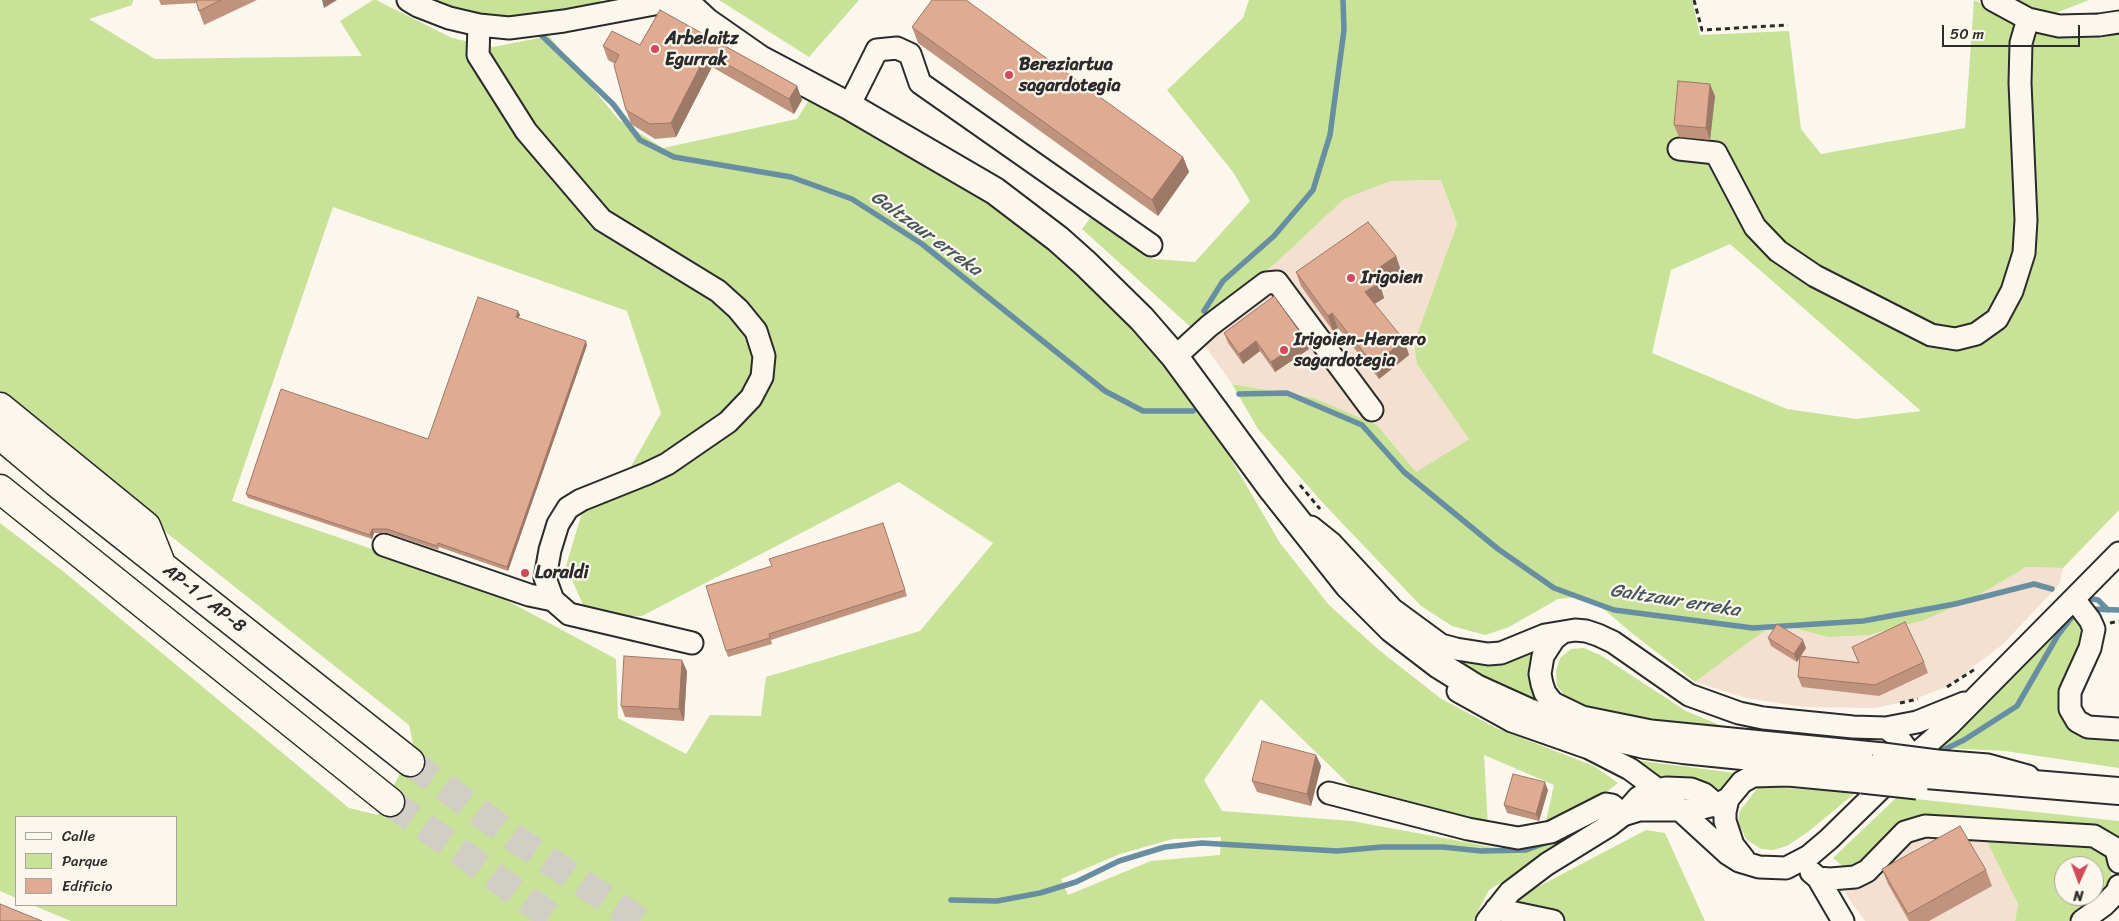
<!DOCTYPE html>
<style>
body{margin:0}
#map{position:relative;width:2119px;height:921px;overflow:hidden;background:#fbf7ec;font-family:Sriracha,sans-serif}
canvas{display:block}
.legend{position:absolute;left:15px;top:816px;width:162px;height:90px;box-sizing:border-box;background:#fbf7ec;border:1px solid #a8a59f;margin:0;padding:6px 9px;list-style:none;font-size:15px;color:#2b2b2b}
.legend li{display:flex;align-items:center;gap:10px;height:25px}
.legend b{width:25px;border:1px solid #a8a59f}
.north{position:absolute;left:2054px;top:856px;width:50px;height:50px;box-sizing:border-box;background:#fbf7ec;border:1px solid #a8a59f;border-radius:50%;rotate:182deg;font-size:14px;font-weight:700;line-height:20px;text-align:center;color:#2b2b2b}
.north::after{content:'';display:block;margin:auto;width:18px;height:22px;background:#d1495b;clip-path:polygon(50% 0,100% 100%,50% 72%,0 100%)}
.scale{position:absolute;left:1942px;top:25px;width:138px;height:22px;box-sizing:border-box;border:2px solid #2b2b2b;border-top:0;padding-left:6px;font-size:15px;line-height:18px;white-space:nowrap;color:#2b2b2b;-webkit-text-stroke:4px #fbf7ec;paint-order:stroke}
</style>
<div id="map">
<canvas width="2119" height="921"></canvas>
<ul class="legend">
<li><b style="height:6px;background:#fbf7ec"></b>Calle</li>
<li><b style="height:14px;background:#c8e298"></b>Parque</li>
<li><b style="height:14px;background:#dfab93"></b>Edificio</li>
</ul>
<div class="north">N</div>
<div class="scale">50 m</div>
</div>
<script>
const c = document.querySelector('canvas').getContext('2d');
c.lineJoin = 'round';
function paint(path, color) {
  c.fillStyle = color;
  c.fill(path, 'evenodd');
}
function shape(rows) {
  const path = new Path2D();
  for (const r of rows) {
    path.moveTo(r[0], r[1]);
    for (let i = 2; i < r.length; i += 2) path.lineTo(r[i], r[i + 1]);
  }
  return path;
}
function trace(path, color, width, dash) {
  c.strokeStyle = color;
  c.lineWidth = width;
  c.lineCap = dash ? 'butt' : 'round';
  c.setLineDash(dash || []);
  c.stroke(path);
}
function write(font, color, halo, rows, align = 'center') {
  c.font = font + ' Sriracha,sans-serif';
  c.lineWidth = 4.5;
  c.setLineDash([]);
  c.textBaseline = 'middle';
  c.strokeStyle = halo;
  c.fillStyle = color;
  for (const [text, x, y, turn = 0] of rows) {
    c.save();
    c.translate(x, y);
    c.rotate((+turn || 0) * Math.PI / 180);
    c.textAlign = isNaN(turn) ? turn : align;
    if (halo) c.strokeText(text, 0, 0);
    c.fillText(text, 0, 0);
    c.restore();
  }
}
paint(shape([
 [1441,180,1457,224,1414,343,1417,364,1469,439,1416,472,1377,425,1314,398,1232,384,1194,330,1278,261,1344,199,1391,181],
 [2026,567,2063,568,2059,585,2002,645,1948,686,1915,699,1875,708,1803,707,1746,698,1695,682,1775,623,1828,637,1972,599],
 [1921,834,1984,836,2018,904,2015,921,1865,921,1844,892,1880,877,1905,846]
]), '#f3e0d1');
paint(shape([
 [0,0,133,0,132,5,89,19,155,59,362,56,340,21,373,0,376,0,452,38,493,47,549,36,619,120,663,148,797,119,812,95,960,181,1031,229,1127,321,1167,368,1231,459,1280,543,1329,605,1379,650,1440,698,1496,728,1594,766,1618,783,1593,803,1546,821,1554,785,1484,755,1488,827,1359,794,1261,699,1204,780,1222,811,1352,821,1513,851,1600,822,1489,890,1473,921,71,921,32,905,176,905,176,817,16,817,16,898,0,891,0,523,64,572,349,808,378,815,402,770,415,753,409,725,71,457,0,394],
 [333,207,627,311,661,413,619,488,582,513,566,566,588,616,642,616,899,482,993,543,920,631,766,677,761,716,710,715,686,754,618,718,616,659,480,586,232,501],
 [1221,837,1220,855,1151,861,1068,895,1061,879,1120,854,1173,839],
 [428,0,602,0,597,4,522,18,485,18,440,6],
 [719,0,859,0,809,57],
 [1249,0,1692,0,1700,35,1789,31,1801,129,1821,154,1965,128,1974,0,2010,19,2014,27,2012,50,2021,223,2006,315,2030,273,2037,239,2024,88,2032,35,2042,30,2119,28,2119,510,2063,568,2026,567,1972,599,1924,620,1869,635,1828,637,1775,623,1695,682,1633,634,1600,606,1578,597,1558,599,1509,627,1485,635,1452,626,1421,606,1322,502,1258,429,1232,384,1314,398,1377,425,1416,472,1469,439,1417,364,1414,343,1457,224,1441,180,1391,181,1344,199,1278,261,1194,330,1082,229,1092,216,1153,259,1195,262,1250,201,1233,172,1167,90,1243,18],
 [1730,244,1921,411,1856,419,1787,409,1652,353,1671,270],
 [2010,0,2089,0,2056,13,2029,8],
 [2074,614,2086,627,2078,732,2119,740,2119,768,2005,751,1942,748],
 [1584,648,1602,656,1686,711,1722,726,1664,722,1626,716,1592,710,1569,701,1557,686,1556,671,1560,658,1571,649],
 [1532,654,1529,678,1538,702,1508,690,1464,666,1465,660,1509,660],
 [1634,760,1735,773,1719,794,1660,781],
 [1759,786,1855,793,1808,832,1787,846,1773,850,1761,849,1747,840,1738,823,1739,812],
 [1897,797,2119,821,2119,840,1922,817,1859,865,1845,868,1833,858],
 [1646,830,1665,833,1705,921,1497,921,1511,901],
 [1984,836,2087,844,2104,852,2110,865,2112,878,2106,891,2068,921,2015,921,2018,904],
 [2064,866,2094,866,2094,896,2064,896]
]), '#c8e298');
trace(shape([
 [539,33,613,104,640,140,674,157,791,177,852,199,922,244,1105,391,1143,411,1193,411],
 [1204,311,1223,281,1274,236,1313,190,1330,135,1344,30,1343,0],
 [1239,394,1287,393,1362,425,1404,472,1498,549,1554,588,1614,610,1753,628,1863,621,1955,604,2034,584,2052,589],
 [2088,598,2098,600,2108,610],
 [2090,609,2119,610],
 [1939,752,1964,740,2017,706,2058,635,2072,617],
 [951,900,997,901,1040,893,1076,882,1119,861,1165,847,1202,843,1337,851,1382,847,1443,847,1481,851,1526,850,1545,843]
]), '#678fa1', 5.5);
trace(shape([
 [410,762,520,842,640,921],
 [390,802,557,921]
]), '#d1cec5', 28, [28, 14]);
const minor = shape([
 [408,0,418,6,449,18,479,25,509,28,564,21,665,2],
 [1993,0,2028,19,2059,26,2099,25,2119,22],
 [479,25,478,55,526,131,602,220,718,291,738,309,756,331,764,356,762,377,751,398,728,422,667,464,646,474,581,500,568,508,558,524,550,550,545,578,553,600,569,614,692,643],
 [849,106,877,50,897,48,910,54,920,83,1151,245],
 [1679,149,1716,153,1755,227,1778,251,1815,276,1931,335,1956,339,1976,334,1997,319,2012,291,2024,253,2026,220,2020,83,2021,43,2028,19],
 [1175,357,1209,326,1266,283,1277,282,1372,410],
 [1311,527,1331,543,1392,609,1441,645,1456,649,1488,654,1501,653,1545,635,1575,630,1586,631,1598,635,1613,642,1689,695,1739,713,1763,718,1853,727,1886,728,1917,722,1964,703],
 [384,545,529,595,553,600],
 [2074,599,2090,620,2094,629,2090,648,2070,692,2070,709,2077,721,2088,727,2119,729],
 [1563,632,1554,639,1543,656,1540,674,1542,684,1545,693,1553,703,1582,717,1651,731,1883,754],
 [1458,691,1512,721,1589,748,1630,769,1657,789,1728,854,1739,861,1759,867,1786,868,1809,856,1829,839,1915,755,1949,725,2119,553],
 [1886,728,1897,736,1908,751],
 [1937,761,1988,765,2028,776],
 [1329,793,1468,829,1518,838,1551,832,1606,804,1612,805,1623,815],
 [1728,799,1725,812,1725,821,1733,845,1744,859],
 [1623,815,1639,810,1694,810,1718,804,1728,799,1742,782,1753,776,1788,775,1862,782],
 [1811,872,1818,878,1843,921],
 [1818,878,1830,879,1855,877,1867,871,1905,832,1925,826,2094,836,2116,849,2119,862],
 [1496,909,1553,921],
 [1487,921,1510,892,1547,864,1610,825,1623,815,1638,798,1644,794,1666,788,1691,789,1704,794,1725,812],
 [2082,921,2104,905,2117,892,2119,886]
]);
const major = shape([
 [661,0,697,18],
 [683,0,707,22,760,59,849,106,995,191,1058,239,1086,264,1142,319,1175,357,1272,489,1348,585,1392,629,1439,665,1476,688,1529,712,1594,733,1645,745,1683,750,1871,769],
 [1926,775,2119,791]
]);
const highway = shape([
 [0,407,146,526,161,564],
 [0,435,56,482,410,762],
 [0,489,390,802]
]);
trace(minor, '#2b2b2b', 25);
trace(major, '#2b2b2b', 30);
trace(highway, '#2b2b2b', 31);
trace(shape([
 [1694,0,1702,30,1788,25],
 [1300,485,1320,509],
 [2110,623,2119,621],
 [1947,687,1975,669],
 [1900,703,1918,699]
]), '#2b2b2b', 3, [5, 4]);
trace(minor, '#fbf7ec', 21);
trace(major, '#fbf7ec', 26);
trace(highway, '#fbf7ec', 28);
const minorBridge = shape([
 [1883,754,1937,761],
 [1862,782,1917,788]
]);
const majorBridge = shape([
 [1871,769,1926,775]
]);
trace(minorBridge, '#2b2b2b', 25, []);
trace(majorBridge, '#2b2b2b', 30, []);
trace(minorBridge, '#fbf7ec', 21);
trace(majorBridge, '#fbf7ec', 26);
paint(shape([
 [159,0,257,0,204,25,199,11,197,3,161,5],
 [660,10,797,86,802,100,794,114,712,67,676,137,655,139,631,124,626,110,615,64,608,60,603,46,640,45],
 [912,27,1183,157,1189,172,1158,216,918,43],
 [1715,96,1710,140,1679,137,1674,125],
 [1396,256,1401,271,1380,285,1384,298,1374,304,1404,340,1409,355,1379,379,1338,328,1333,331,1301,286,1296,272],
 [518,311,520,315,518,318,587,345,508,571,439,547,438,550,388,533,374,533,372,539,248,498,246,494,428,439],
 [1224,333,1309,349,1275,372,1260,351,1243,364,1228,343],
 [883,523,907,596,771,640,772,644,728,657,726,651,772,566],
 [1768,638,1806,648,1800,656,1858,662,1852,647,1924,662,1928,673,1879,696,1802,687,1798,677,1800,657,1797,662,1771,646],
 [687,671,684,721,625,717,621,706],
 [1316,755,1321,766,1311,806,1257,792,1252,781],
 [1548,790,1539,821,1507,813,1504,805],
 [1882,869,1986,870,1992,886,1929,921,1909,921,1888,884]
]), '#c0937e');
paint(shape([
 [322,0,337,0,324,8],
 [707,53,712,67,676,137,671,123],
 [1710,84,1715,96,1710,140,1706,128],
 [797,86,802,100,794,114,789,99],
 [1183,157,1189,172,1158,216,1152,200],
 [1396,256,1401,271,1380,285,1384,298,1370,307,1365,292,1373,272],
 [518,311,520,315,517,321,516,317],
 [1332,313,1338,328,1333,331,1328,316],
 [1305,339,1309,349,1275,372,1271,362],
 [1404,340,1409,355,1379,379,1374,365],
 [586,341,587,345,508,571,507,567],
 [1256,341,1260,351,1243,364,1239,354],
 [372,529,374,533,372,539,370,535],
 [1803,640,1806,648,1797,662,1794,654],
 [682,660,687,671,684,721,679,709],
 [1316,755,1321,766,1311,806,1307,794],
 [1545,782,1548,790,1539,821,1536,814]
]), '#9c7867');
const building = shape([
 [196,0,221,0,199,11,196,0],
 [932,0,966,0,1183,157,1152,200,912,27,932,0],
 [660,10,797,86,789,99,707,53,671,123,650,124,626,110,614,65,619,55,603,46,612,31,640,45,660,10],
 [1678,81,1710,84,1706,128,1674,125,1678,81],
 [1368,222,1396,256,1373,272,1379,283,1365,292,1404,340,1374,365,1332,313,1328,316,1296,272,1368,222],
 [1274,296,1305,339,1271,362,1256,341,1239,354,1224,333,1274,296],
 [478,297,518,311,516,317,586,341,507,567,438,543,437,546,387,529,372,529,370,535,246,494,281,389,428,439,478,297],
 [883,523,905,590,769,634,770,638,726,651,706,586,772,566,769,559,883,523],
 [1905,622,1924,662,1875,685,1798,677,1800,656,1859,663,1852,647,1905,622],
 [1777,624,1803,640,1794,654,1768,638,1777,624],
 [624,656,682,660,679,709,621,706,624,656],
 [1262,741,1316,755,1307,794,1252,781,1262,741],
 [1513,774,1545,782,1536,814,1504,805,1513,774],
 [1960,826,1986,870,1908,914,1882,869,1960,826],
 [0,904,42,921,0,921,0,904]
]);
paint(building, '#dfab93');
trace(building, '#9c7867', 1);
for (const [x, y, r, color] of [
 [655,49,5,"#d1495b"],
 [1009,75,5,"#d1495b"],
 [1351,278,5,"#d1495b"],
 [1284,350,5,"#d1495b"],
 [525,573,5,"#d1495b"]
]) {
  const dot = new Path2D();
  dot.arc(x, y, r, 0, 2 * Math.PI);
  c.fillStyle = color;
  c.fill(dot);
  trace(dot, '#fbf7ec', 2);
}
write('bold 18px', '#2b2b2b', '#fbf7ec', [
 ["Arbelaitz",665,39],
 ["Egurrak",665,60],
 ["Bereziartua",1019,65],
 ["sagardotegia",1019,86],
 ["Irigoien",1361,278],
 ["Irigoien-Herrero",1294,340],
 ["sagardotegia",1294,361],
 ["Loraldi",535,573]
], 'left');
write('18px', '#2b2b2b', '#fbf7ec', [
 ["AP-1 / AP-8",204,599,38]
]);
write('italic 19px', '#44555c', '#fbf7ec', [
 ["Galtzaur erreka",926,234,36],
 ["Galtzaur erreka",1675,601,9]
]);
</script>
